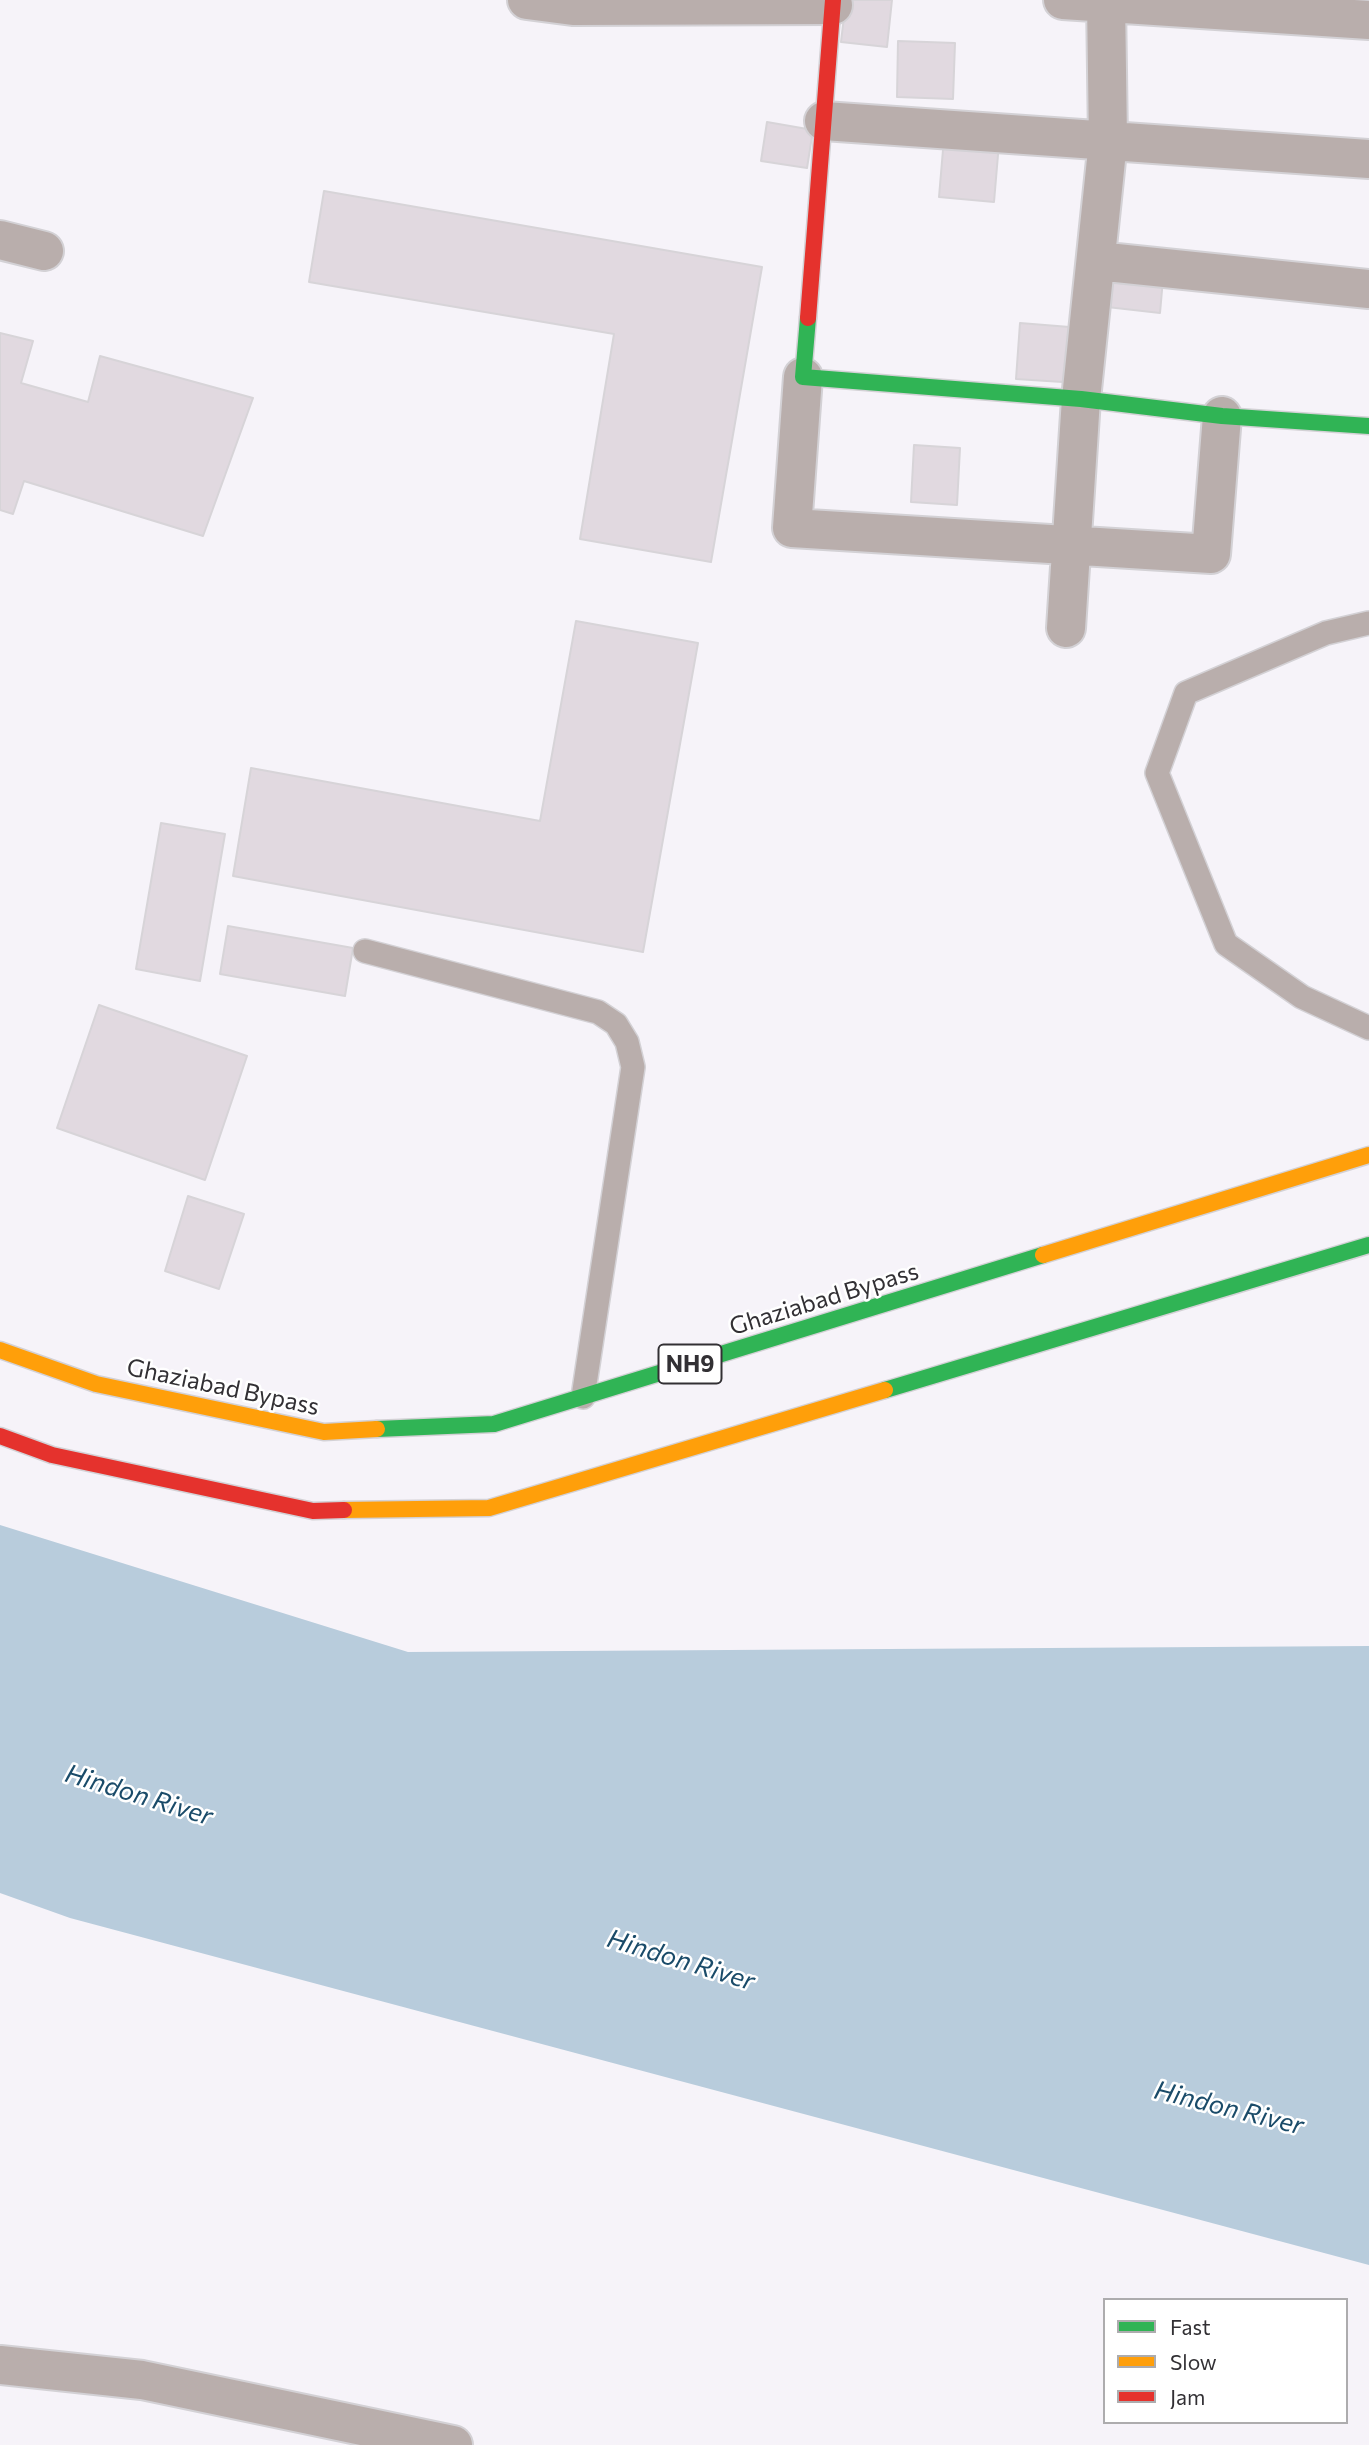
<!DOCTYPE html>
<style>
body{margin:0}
#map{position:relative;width:1369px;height:2445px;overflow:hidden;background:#f6f3f9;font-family:Commissioner,sans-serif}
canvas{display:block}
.legend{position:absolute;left:1103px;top:2298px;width:245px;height:126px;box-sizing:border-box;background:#fff;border:2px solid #adacae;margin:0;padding:9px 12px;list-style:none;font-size:21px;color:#323034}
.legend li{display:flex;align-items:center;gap:14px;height:35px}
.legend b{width:35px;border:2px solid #adacae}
</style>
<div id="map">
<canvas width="1369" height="2445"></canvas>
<ul class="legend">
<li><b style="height:9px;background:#30b455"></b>Fast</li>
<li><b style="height:9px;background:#ff9f0a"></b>Slow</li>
<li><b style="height:9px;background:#e5322d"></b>Jam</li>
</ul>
</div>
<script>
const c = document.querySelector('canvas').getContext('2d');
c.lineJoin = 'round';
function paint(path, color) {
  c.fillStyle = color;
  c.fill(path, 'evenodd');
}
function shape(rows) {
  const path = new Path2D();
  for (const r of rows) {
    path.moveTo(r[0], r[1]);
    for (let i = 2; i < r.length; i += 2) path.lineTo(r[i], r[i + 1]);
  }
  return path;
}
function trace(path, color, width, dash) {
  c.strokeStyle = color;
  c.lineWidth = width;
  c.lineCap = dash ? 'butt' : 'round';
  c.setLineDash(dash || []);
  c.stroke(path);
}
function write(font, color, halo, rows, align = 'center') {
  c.font = font + ' Commissioner,sans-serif';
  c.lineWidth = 5;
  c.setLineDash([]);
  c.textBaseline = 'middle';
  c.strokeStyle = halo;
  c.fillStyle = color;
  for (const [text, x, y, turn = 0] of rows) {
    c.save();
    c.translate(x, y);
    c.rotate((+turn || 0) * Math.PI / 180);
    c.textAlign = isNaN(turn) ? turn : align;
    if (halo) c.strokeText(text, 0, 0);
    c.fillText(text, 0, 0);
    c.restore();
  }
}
paint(shape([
 [0,1525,408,1652,1369,1646,1369,2265,70,1918,0,1893]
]), '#b8ccdc');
const building = shape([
 [846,0,892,0,887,47,841,42,846,0],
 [898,41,955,43,953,99,897,97,898,41],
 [767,122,813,130,807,168,761,161,767,122],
 [944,138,999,143,994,202,939,197,944,138],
 [324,191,762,267,711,562,580,539,614,334,309,282,324,191],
 [1110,274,1163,279,1160,313,1107,307,1110,274],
 [1020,323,1082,328,1078,383,1016,379,1020,323],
 [0,333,33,341,21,383,88,402,100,356,253,398,203,536,24,481,13,514,0,510,0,333],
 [914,445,960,448,957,505,911,502,914,445],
 [576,621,698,643,643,952,233,876,251,768,540,821,576,621],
 [161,823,225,834,200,981,136,969,161,823],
 [228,926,353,948,345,996,220,974,228,926],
 [99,1005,247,1056,205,1180,57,1128,99,1005],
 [188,1196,244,1214,219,1289,165,1271,188,1196]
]);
paint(building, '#e1d9e0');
trace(building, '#d7d4d8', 2);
const lane = shape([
 [1369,623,1326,633,1186,693,1157,773,1226,944,1302,997,1369,1028],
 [365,951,598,1012,616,1024,627,1042,633,1067,583,1397]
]);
const street = shape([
 [527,0,573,6,833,5],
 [1063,0,1369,20],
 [824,121,1369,159],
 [0,240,44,251],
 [1097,261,1369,289],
 [803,377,792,528,1211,554,1222,416],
 [1066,628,1081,399,1108,141,1106,0],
 [0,2365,142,2380,453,2445]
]);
const fast = shape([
 [808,318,803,377,1081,399,1222,416,1369,426],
 [885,1390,1369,1245],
 [377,1429,494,1424,1043,1255]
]);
const slow = shape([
 [1043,1255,1369,1155],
 [0,1350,96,1384,324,1432,377,1429],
 [344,1510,489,1508,885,1390]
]);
const jam = shape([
 [808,318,833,0],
 [0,1436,52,1455,313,1511,344,1510]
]);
trace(lane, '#d3d1d5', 26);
trace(street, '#d3d1d5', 42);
trace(fast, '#d3d1d5', 19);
trace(slow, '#d3d1d5', 19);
trace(jam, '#d3d1d5', 19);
trace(lane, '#b9aeac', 23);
trace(street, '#b9aeac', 38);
trace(fast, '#30b455', 16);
trace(slow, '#ff9f0a', 16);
trace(jam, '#e5322d', 16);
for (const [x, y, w] of [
 [690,1364,63]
]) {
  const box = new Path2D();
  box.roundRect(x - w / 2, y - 19.5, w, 39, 5);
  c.fillStyle = '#fff';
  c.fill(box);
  trace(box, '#323034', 2);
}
write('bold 23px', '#323034', null, [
 ["NH9",690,1364]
]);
write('24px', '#323034', '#fff', [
 ["Ghaziabad Bypass",824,1299,-17],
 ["Ghaziabad Bypass",223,1387,12]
]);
write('italic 26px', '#1a4b69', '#fff', [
 ["Hindon River",139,1795,17],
 ["Hindon River",681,1960,17],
 ["Hindon River",1229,2108,14]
]);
</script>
